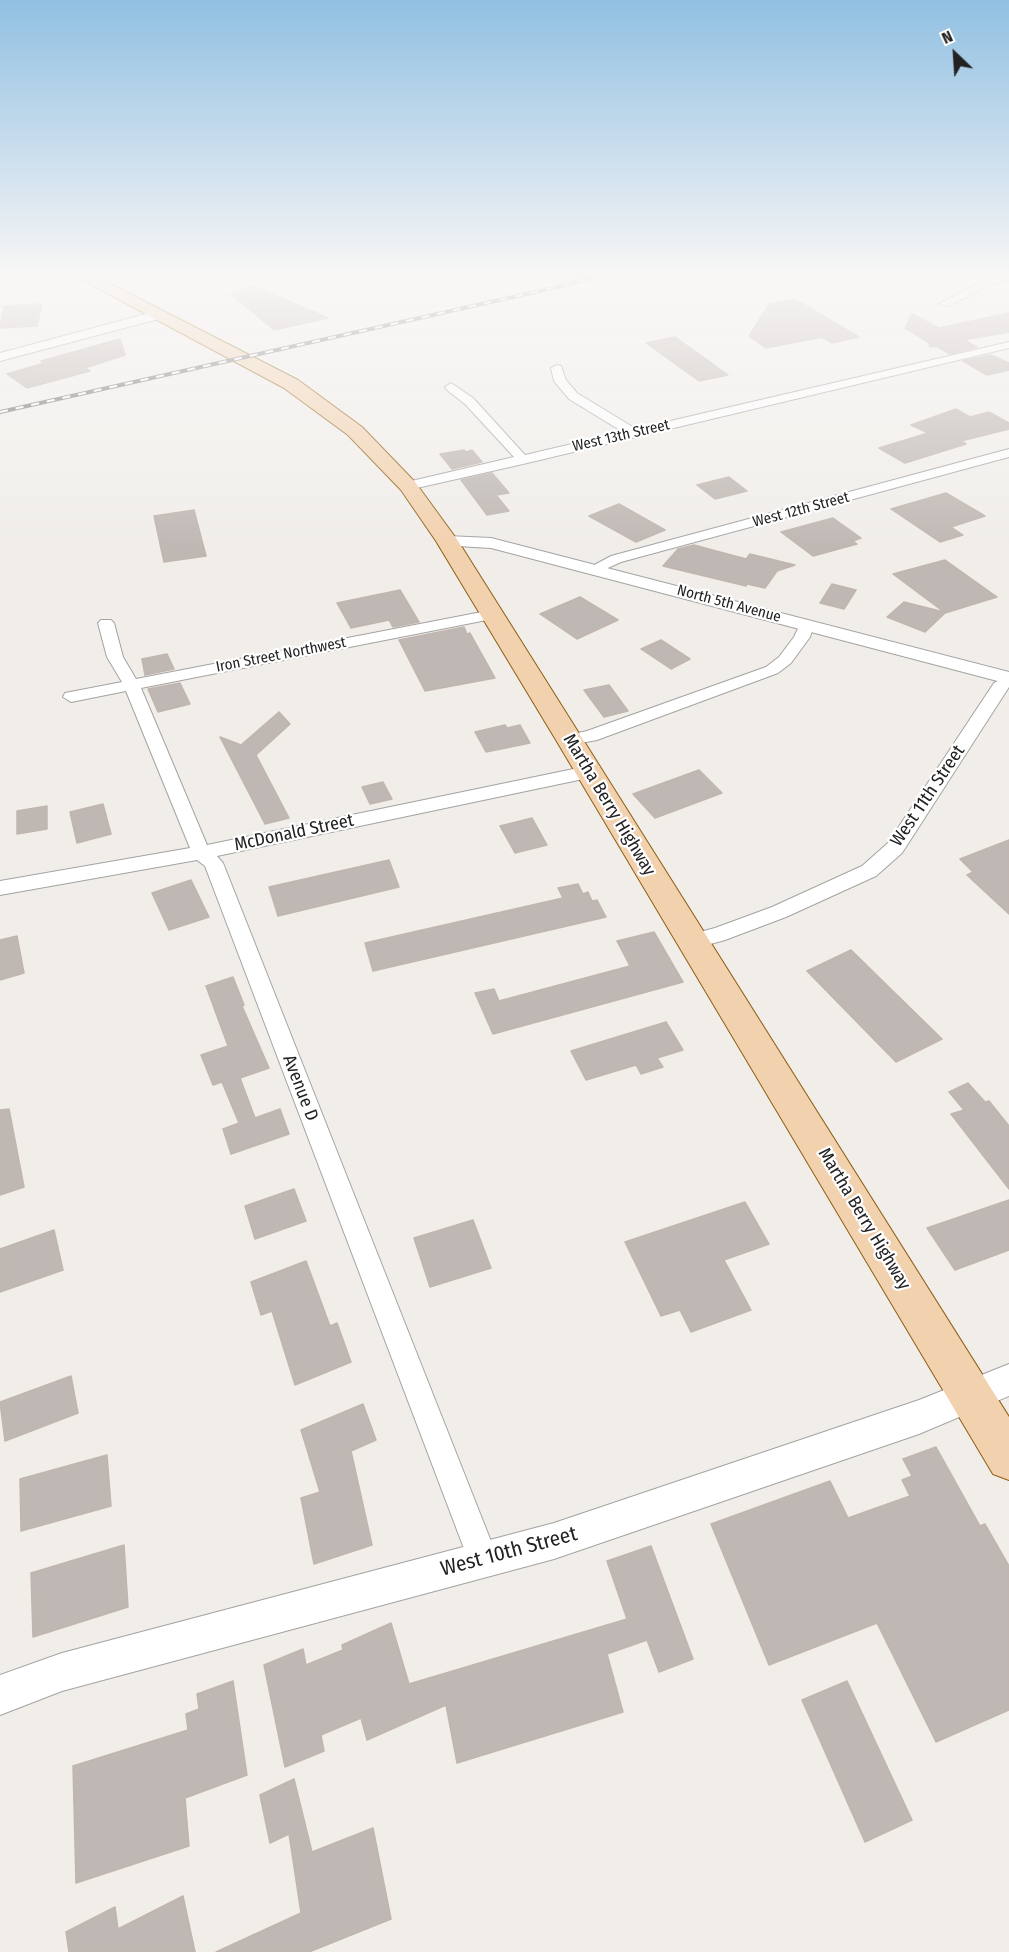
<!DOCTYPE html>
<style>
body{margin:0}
#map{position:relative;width:1009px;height:1952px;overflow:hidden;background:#f1eeea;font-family:"Fira Sans Condensed",sans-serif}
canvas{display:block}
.north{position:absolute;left:925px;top:24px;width:60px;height:60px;-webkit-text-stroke:4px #fff;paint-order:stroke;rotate:335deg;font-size:16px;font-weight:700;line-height:24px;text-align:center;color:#222}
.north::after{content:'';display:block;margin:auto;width:21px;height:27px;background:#222;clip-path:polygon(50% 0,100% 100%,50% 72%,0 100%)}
</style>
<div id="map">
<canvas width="1009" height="1952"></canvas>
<div class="north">N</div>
</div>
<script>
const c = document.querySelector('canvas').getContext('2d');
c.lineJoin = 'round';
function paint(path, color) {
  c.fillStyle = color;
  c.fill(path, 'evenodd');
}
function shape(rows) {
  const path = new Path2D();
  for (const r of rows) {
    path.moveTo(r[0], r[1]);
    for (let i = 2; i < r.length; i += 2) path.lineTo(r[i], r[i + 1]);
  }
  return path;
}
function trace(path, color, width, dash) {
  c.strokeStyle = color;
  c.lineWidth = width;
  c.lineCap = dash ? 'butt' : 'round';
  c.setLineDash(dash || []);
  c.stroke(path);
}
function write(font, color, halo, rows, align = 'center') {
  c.font = font + ' "Fira Sans Condensed",sans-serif';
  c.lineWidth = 4.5;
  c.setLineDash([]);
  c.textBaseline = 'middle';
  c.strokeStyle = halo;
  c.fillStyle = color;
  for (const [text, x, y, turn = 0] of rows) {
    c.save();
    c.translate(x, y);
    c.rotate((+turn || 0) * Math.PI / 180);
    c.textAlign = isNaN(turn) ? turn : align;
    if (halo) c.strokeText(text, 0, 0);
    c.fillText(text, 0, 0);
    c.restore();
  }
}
const building = shape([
 [254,286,328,318,274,330,231,294,254,286],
 [795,299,859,337,832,343,822,337,766,348,749,336,769,304,795,299],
 [42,304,37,326,0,328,4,306,42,304],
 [1009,313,1009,332,964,340,977,347,950,354,936,346,930,347,928,342,905,328,912,314,939,328,1009,313],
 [675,337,728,375,699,381,646,343,675,337],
 [120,339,125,355,85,368,90,371,27,388,7,374,44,363,41,361,120,339],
 [991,355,1009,363,1009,370,987,375,963,361,991,355],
 [956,409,970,417,989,412,1009,423,1009,429,961,441,966,444,905,463,879,448,928,433,911,425,956,409],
 [464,450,466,452,472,450,482,462,452,469,440,454,464,450],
 [492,473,509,493,496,495,509,511,487,515,461,480,492,473],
 [729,477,747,491,715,499,697,485,729,477],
 [946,493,985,516,951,527,963,535,940,542,891,509,946,493],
 [619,504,665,530,636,542,589,516,619,504],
 [194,510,206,556,164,562,154,516,194,510],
 [833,518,861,538,853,541,857,544,813,556,781,532,833,518],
 [694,545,746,559,750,554,795,565,777,571,765,588,747,584,746,586,663,566,678,549,694,545],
 [945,560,997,597,945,613,925,632,887,617,904,602,944,612,893,574,945,560],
 [832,584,856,590,844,609,820,603,832,584],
 [400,590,419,622,393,627,389,620,351,628,337,603,400,590],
 [580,597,618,620,577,639,540,614,580,597],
 [464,627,467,634,470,633,495,678,425,691,399,640,464,627],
 [661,640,690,659,671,669,641,649,661,640],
 [167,654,174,669,145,675,142,659,167,654],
 [180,683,190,704,158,712,148,689,180,683],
 [609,685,628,711,604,717,584,690,609,685],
 [279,712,290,724,256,755,289,818,265,824,220,737,241,745,279,712],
 [505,725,507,728,520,725,530,743,486,752,475,732,505,725],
 [699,770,722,793,655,818,633,794,699,770],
 [383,782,392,799,370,804,362,787,383,782],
 [103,804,111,834,77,843,70,812,103,804],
 [47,806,47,829,17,834,17,811,47,806],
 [532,818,547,845,515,853,500,826,532,818],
 [1009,840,1009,914,967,875,973,872,960,859,1009,840],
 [389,860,399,887,278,916,269,887,389,860],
 [191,880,209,917,169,930,152,893,191,880],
 [578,884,583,894,588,892,592,901,597,900,606,917,373,971,365,943,563,898,558,888,578,884],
 [654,932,683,982,493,1034,475,993,494,989,499,1001,630,966,617,941,654,932],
 [17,936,24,973,0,980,0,940,17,936],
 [851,950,942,1039,896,1062,807,971,851,950],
 [233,977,244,1005,242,1006,269,1068,240,1078,255,1118,280,1109,289,1134,231,1154,223,1129,239,1123,222,1082,213,1085,201,1055,228,1046,206,986,233,977],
 [666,1022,683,1050,657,1058,663,1067,641,1074,636,1065,586,1080,571,1051,666,1022],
 [968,1083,985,1102,989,1101,1009,1126,1009,1189,951,1114,964,1110,949,1092,968,1083],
 [9,1109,24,1187,0,1195,0,1110,9,1109],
 [294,1189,306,1221,255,1239,245,1206,294,1189],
 [1009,1200,1009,1250,955,1270,927,1228,1009,1200],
 [745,1202,769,1244,724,1260,751,1310,691,1332,680,1310,661,1316,625,1242,745,1202],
 [473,1220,491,1268,430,1287,414,1238,473,1220],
 [54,1230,63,1270,0,1292,0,1249,54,1230],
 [306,1261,330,1326,337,1323,351,1362,295,1385,272,1311,261,1315,251,1282,306,1261],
 [71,1376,78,1413,5,1441,0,1402,71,1376],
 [363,1404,376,1440,351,1451,372,1545,314,1564,301,1498,320,1492,301,1430,363,1404],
 [936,1447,980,1526,985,1524,1009,1566,1009,1710,936,1742,877,1623,769,1665,711,1524,830,1481,848,1518,910,1496,902,1480,912,1476,903,1459,936,1447],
 [107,1455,111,1506,21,1531,20,1479,107,1455],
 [124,1545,128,1607,33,1637,31,1573,124,1545],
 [651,1546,693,1659,659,1672,647,1640,607,1654,623,1712,457,1763,446,1705,367,1740,361,1718,321,1735,324,1751,285,1767,264,1665,303,1649,306,1665,343,1650,342,1645,391,1623,409,1684,627,1619,607,1561,651,1546],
 [233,1681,247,1775,185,1798,189,1846,76,1883,73,1766,188,1730,186,1714,199,1709,197,1694,233,1681],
 [847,1681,912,1820,865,1842,802,1700,847,1681],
 [294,1779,312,1852,373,1828,391,1919,309,1952,216,1952,301,1913,289,1834,270,1843,260,1795,294,1779],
 [183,1896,195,1952,69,1952,66,1932,115,1907,118,1929,183,1896]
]);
paint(building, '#beb7b3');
trace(building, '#c1b5ae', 1.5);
const minor = shape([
 [996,277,1009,277,1009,280,989,286,948,306,939,304,981,282,996,277],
 [1009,342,1009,348,523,464,408,490,401,486,403,483,514,457,465,404,447,390,445,387,451,383,473,398,525,455,623,432,569,399,554,381,551,368,557,365,561,366,566,380,577,393,636,429,1009,342],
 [1009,449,1009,457,621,562,599,572,589,572,587,569,611,556,1009,449],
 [492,610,497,612,500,615,497,618,141,688,207,845,588,766,594,768,597,772,594,776,588,778,217,856,223,863,498,1559,494,1570,483,1574,472,1570,468,1559,205,866,197,860,0,895,0,881,190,848,126,691,71,702,63,697,65,693,122,682,107,657,98,623,101,620,111,620,114,623,123,657,136,679,492,610],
 [806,620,814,625,810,637,791,663,778,673,597,740,570,745,564,744,561,740,564,736,587,731,766,667,779,657,794,637,801,622,806,620],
 [1009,675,1009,687,902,853,876,876,786,917,725,940,692,949,685,946,682,941,685,936,715,928,772,907,862,866,888,843,994,683,1009,675]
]);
const tertiary = shape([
 [157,311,163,315,162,318,0,361,0,353,157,311],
 [447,536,491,538,1009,672,1009,684,491,548,441,545,438,541,441,537,447,536],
 [1009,1364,1009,1396,919,1434,554,1559,62,1691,0,1715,0,1675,62,1653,554,1523,919,1400,1009,1364]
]);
const primary = shape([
 [77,277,97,277,298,380,362,427,415,482,458,541,1009,1417,1009,1480,993,1474,556,740,436,541,401,490,348,435,284,388,77,277]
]);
trace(minor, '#a3a3a3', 2);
trace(tertiary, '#a3a3a3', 2);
trace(primary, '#8e5e12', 2);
paint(minor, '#fff');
paint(tertiary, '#fff');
paint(primary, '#f2d1ae');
const rail = shape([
 [0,412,562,286,593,277]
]);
trace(rail, '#707070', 4);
trace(rail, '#fff', 2, [8]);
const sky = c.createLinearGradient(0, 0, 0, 550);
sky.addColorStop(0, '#91c0e2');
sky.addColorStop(0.5, '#f9f7f6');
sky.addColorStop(1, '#f9f7f600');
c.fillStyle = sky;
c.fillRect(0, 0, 1009, 550);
write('15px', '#222', '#fff', [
 ["West 13th Street",621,436,-13],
 ["West 12th Street",801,510,-15],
 ["North 5th Avenue",729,604,15],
 ["Iron Street Northwest",281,655,-11]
]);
write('18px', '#222', '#fff', [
 ["West 11th Street",928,796,-56],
 ["Martha Berry Highway",609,805,59],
 ["McDonald Street",294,833,-12],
 ["Avenue D",300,1088,69],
 ["Martha Berry Highway",864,1219,59]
]);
write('21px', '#222', '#fff', [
 ["West 10th Street",509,1552,-15]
]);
</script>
